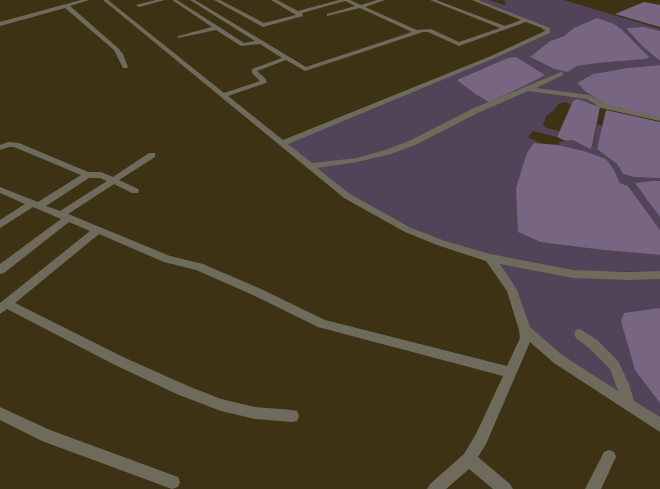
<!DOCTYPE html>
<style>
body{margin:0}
canvas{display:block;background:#3d3314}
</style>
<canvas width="660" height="489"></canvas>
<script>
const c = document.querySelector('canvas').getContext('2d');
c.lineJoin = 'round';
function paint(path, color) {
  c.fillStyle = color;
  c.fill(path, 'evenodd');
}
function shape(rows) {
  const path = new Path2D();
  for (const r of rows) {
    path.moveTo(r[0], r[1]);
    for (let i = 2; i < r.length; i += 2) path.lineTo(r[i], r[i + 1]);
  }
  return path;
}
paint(shape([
 [476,0,489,0,504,5,506,4,504,0,564,0,660,29,660,31,644,27,627,28,642,46,660,61,660,65,627,68,593,74,577,83,586,92,605,104,600,107,591,103,573,101,571,104,564,102,558,104,554,110,546,116,543,125,546,128,559,131,557,137,533,131,528,137,542,144,534,143,604,250,660,255,660,272,572,271,490,256,441,241,410,228,349,195,285,144,495,57,550,33,549,29],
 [574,28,646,59,597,63,577,66,568,72,554,69,531,58,550,41,564,36],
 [597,124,603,126,597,149,617,164,623,174,660,178,660,230,628,186,620,183,614,170,584,151,558,145,560,142,573,140,593,146],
 [496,262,553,274,660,278,660,421,560,356,528,328]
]), '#524458');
paint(shape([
 [644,2,660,5,660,27,615,14],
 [597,18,614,24,621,29,649,57,646,59,597,63,577,66,568,72,554,69,530,57,550,41,564,36,574,28],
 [644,27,660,31,660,61,642,46,626,28],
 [516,57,545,75,524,86,489,102,477,95,457,80,508,58],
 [660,65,660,119,605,104,586,92,577,83,593,74,627,68],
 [578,99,600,107,592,146,590,149,573,140,566,141,557,137,573,101],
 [606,110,660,122,660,178,634,177,623,174,617,164,597,149],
 [534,143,558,145,584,151,606,159,614,170,620,183,628,186,660,230,660,255,604,250,541,242,518,232,516,188,527,153],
 [654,181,660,181,660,217,635,183],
 [660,308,660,403,635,370,621,321,624,313]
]), '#786581');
paint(shape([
 [81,0,89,0,70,6,118,48,123,54,128,67,127,68,123,68,114,50,65,8,0,26,0,22,81,0],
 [103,0,108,0,224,93,260,81,252,73,252,69,282,58,260,44,241,46,216,30,178,38,178,36,212,27,172,0,177,0,244,43,255,41,190,0,195,0,306,67,412,32,360,8,327,16,327,14,355,6,345,1,302,13,303,16,263,27,214,0,220,0,264,23,296,15,271,0,277,0,298,11,339,0,350,0,361,5,377,0,385,0,365,7,417,30,431,29,459,42,500,28,430,0,436,0,505,26,521,20,472,0,478,0,550,28,550,33,495,58,288,144,312,163,357,158,385,150,409,141,474,108,561,72,563,73,563,75,536,88,589,95,606,104,660,117,660,121,601,108,587,99,528,91,480,112,415,145,391,154,357,162,317,168,350,194,411,228,445,241,490,254,573,270,628,272,660,271,660,279,628,280,573,278,500,264,517,290,530,327,562,355,618,391,610,369,589,348,576,338,574,334,576,330,580,329,597,340,618,361,629,384,634,401,660,417,660,432,554,363,530,342,486,444,478,457,510,484,513,489,493,489,469,469,446,489,427,489,430,484,464,454,476,434,503,376,318,327,253,295,196,270,164,262,99,234,15,303,123,357,188,386,221,399,255,407,292,410,297,411,299,416,297,421,292,422,255,419,221,411,179,395,115,365,7,309,0,314,0,303,90,231,69,222,4,273,0,274,0,264,61,219,33,207,0,228,0,220,25,204,0,193,0,187,38,202,81,175,14,147,9,147,0,150,0,145,8,142,19,143,88,172,101,172,113,177,149,153,155,153,155,157,119,180,138,189,139,191,138,193,132,193,114,184,68,214,170,256,203,264,261,289,325,320,507,366,520,338,519,330,507,291,486,261,437,245,405,232,344,198,103,0],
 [526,22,542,28,545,31,491,56,283,140,228,96,266,83,267,82,265,78,257,71,286,60,305,71,423,32,428,32,459,46,526,22],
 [89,178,100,178,107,181,60,211,46,206,89,178],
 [156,0,165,0,139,7,136,5,156,0],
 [0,407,50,430,178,477,180,482,178,487,172,489,42,441,0,420,0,407],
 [609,450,614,452,616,457,601,489,585,489,604,452,609,450]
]), '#6e6a5c');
</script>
